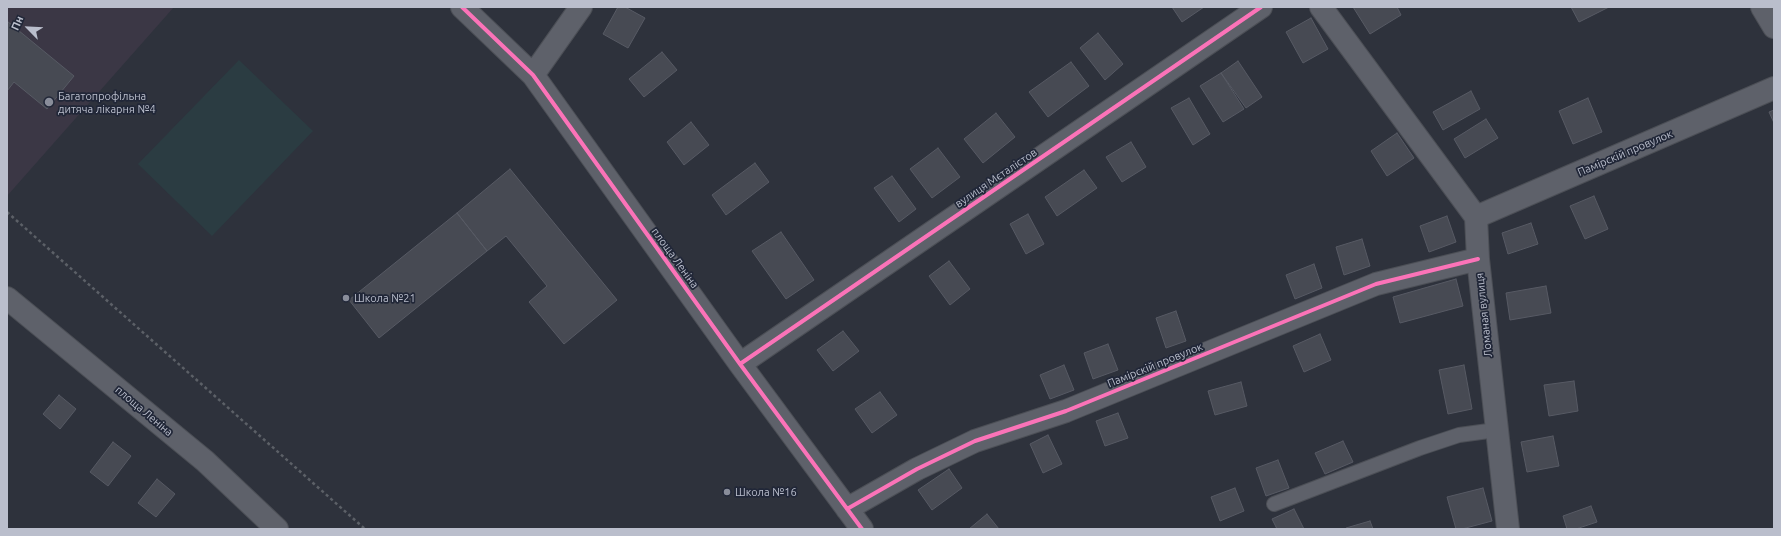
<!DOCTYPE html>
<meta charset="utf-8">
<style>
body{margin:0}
#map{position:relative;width:1781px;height:536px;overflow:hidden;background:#2e323c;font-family:Ubuntu,sans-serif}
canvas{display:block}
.frame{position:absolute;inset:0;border:8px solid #babecc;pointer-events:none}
.north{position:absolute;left:8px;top:8px;width:40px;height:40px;-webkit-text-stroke:3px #212738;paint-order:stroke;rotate:294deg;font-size:11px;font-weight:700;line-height:16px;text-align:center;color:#babecc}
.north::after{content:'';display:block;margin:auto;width:14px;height:18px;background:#babecc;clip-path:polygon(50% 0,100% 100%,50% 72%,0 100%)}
</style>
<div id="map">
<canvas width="1781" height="536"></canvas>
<div class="frame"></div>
<div class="north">Пн</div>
</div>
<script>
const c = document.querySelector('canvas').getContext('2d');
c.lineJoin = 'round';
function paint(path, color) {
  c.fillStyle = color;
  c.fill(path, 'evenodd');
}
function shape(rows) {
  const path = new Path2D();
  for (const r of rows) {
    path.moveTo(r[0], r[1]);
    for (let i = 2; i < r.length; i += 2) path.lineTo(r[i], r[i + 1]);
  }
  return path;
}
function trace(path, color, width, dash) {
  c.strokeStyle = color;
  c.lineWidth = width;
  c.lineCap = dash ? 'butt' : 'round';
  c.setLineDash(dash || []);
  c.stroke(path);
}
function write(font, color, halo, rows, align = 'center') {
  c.font = font + ' Ubuntu,sans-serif';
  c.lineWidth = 3.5;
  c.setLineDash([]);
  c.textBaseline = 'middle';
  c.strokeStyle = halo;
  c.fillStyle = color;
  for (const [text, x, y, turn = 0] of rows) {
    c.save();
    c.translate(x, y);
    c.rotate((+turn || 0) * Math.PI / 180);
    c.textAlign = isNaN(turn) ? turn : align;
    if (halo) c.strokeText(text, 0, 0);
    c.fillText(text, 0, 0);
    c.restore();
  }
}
paint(shape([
 [7,7,174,7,7,196]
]), '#3b3745');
paint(shape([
 [239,60,313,131,212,236,138,164]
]), '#2b3c42');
const building = shape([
 [618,7,625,7,645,18,628,48,603,34,618,7],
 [1172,7,1204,7,1182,22,1172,7],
 [1353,7,1397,7,1401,15,1370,34,1353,7],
 [1571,7,1609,7,1579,22,1571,7],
 [1311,18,1328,49,1303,63,1286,32,1311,18],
 [7,21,74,76,47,109,14,82,7,91,7,21],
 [1098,33,1123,64,1105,80,1080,48,1098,33],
 [662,52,677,70,644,97,629,79,662,52],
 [1238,61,1262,97,1246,108,1221,73,1238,61],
 [1071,62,1089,86,1048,117,1029,92,1071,62],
 [1221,73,1244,109,1223,122,1200,86,1221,73],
 [1471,91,1480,109,1443,130,1433,112,1471,91],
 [1189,98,1210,134,1193,145,1171,108,1189,98],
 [1588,98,1602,132,1573,144,1559,111,1588,98],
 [1774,110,1774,123,1769,112,1774,110],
 [996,113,1015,137,983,163,964,139,996,113],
 [1486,119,1498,138,1465,158,1454,139,1486,119],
 [691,122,709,145,684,165,667,142,691,122],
 [1397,133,1414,158,1387,176,1371,151,1397,133],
 [1131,142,1146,167,1122,182,1106,157,1131,142],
 [938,148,960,177,932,198,910,169,938,148],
 [755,163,769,182,726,215,712,195,755,163],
 [510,169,617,300,564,344,529,302,547,286,506,236,487,251,457,213,510,169],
 [1084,170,1097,188,1057,216,1045,197,1084,170],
 [892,176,916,209,899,222,874,188,892,176],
 [1594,196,1608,229,1585,239,1570,206,1594,196],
 [457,213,487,251,379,338,349,300,457,213],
 [1028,214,1044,244,1026,254,1010,224,1028,214],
 [1447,216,1456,242,1429,252,1420,226,1447,216],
 [1531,223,1538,244,1508,254,1502,233,1531,223],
 [781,232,814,280,786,299,752,251,781,232],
 [1362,239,1370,266,1344,275,1336,247,1362,239],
 [949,261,970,289,950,305,929,276,949,261],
 [1314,264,1322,288,1295,299,1286,275,1314,264],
 [1456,279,1463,306,1400,323,1393,297,1456,279],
 [1546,286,1551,313,1510,320,1506,293,1546,286],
 [1176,311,1186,341,1166,348,1156,318,1176,311],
 [843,331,859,351,833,371,817,350,843,331],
 [1320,334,1331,360,1304,372,1293,346,1320,334],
 [1108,344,1118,370,1093,379,1084,353,1108,344],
 [1064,365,1074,390,1050,399,1040,375,1064,365],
 [1464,365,1472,409,1448,414,1439,370,1464,365],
 [1574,381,1578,411,1549,416,1544,385,1574,381],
 [1241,382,1247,406,1215,415,1208,391,1241,382],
 [880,392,897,415,872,433,855,409,880,392],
 [59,395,76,409,60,429,43,414,59,395],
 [1118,413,1128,438,1105,446,1096,421,1118,413],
 [1048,435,1062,464,1043,473,1030,444,1048,435],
 [1553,436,1559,466,1527,472,1521,442,1553,436],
 [1343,441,1353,462,1325,474,1315,453,1343,441],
 [113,442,131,456,108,486,90,472,113,442],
 [1278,460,1289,488,1266,496,1256,468,1278,460],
 [949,469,962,488,932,510,918,490,949,469],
 [157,479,175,494,156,517,138,503,157,479],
 [1235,488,1244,511,1220,521,1211,497,1235,488],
 [1483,488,1492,521,1462,529,1456,529,1447,497,1483,488],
 [1591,506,1597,522,1576,529,1567,529,1563,516,1591,506],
 [1294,509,1304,529,1277,529,1272,519,1294,509],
 [987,514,999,529,969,529,987,514],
 [1370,521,1373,529,1347,529,1346,528,1370,521]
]);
paint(building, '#474a53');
trace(building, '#575a64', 1);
const service = shape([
 [1274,504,1420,448,1459,435,1496,430]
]);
const minor = shape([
 [462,7,533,75,740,364,862,529],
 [1321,7,1476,217,1478,259,1508,529],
 [1762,7,1774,27],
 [533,75,581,7],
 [1476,217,1774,88],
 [7,298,205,461,277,529],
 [740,364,1261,7],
 [847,509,917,469,975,441,1066,411,1376,284,1478,259]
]);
trace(service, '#4c4f56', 16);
trace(minor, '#4c4f56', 24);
trace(shape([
 [7,212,365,529]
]), '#5c6067', 2.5, [3, 3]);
trace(service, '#5e616a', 14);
trace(minor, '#5e616a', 22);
trace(shape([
 [462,7,533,75,740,364,862,529],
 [740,364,1261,7],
 [847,509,917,469,975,441,1066,411,1376,284,1478,259]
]), '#fb73b8', 4);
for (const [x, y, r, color] of [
 [49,102,5,"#898d9a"],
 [346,298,4,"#898d9a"],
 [727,492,4,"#898d9a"]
]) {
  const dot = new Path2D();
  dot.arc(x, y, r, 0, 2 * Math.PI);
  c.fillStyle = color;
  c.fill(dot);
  trace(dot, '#212738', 1.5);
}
write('11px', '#babecc', '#212738', [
 ["Багатопрофільна",58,96],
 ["дитяча лікарня №4",58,109],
 ["Школа №21",354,298],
 ["Школа №16",735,492]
], 'left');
write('11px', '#babecc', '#212738', [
 ["Памірскій провулок",1625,153,-23],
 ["вулиця Мєталістов",996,178,-34],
 ["площа Леніна",675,258,54],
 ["Ломаная вулиця",1484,315,-96],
 ["Памірскій провулок",1155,365,-22],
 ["площа Леніна",144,411,40]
]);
</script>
